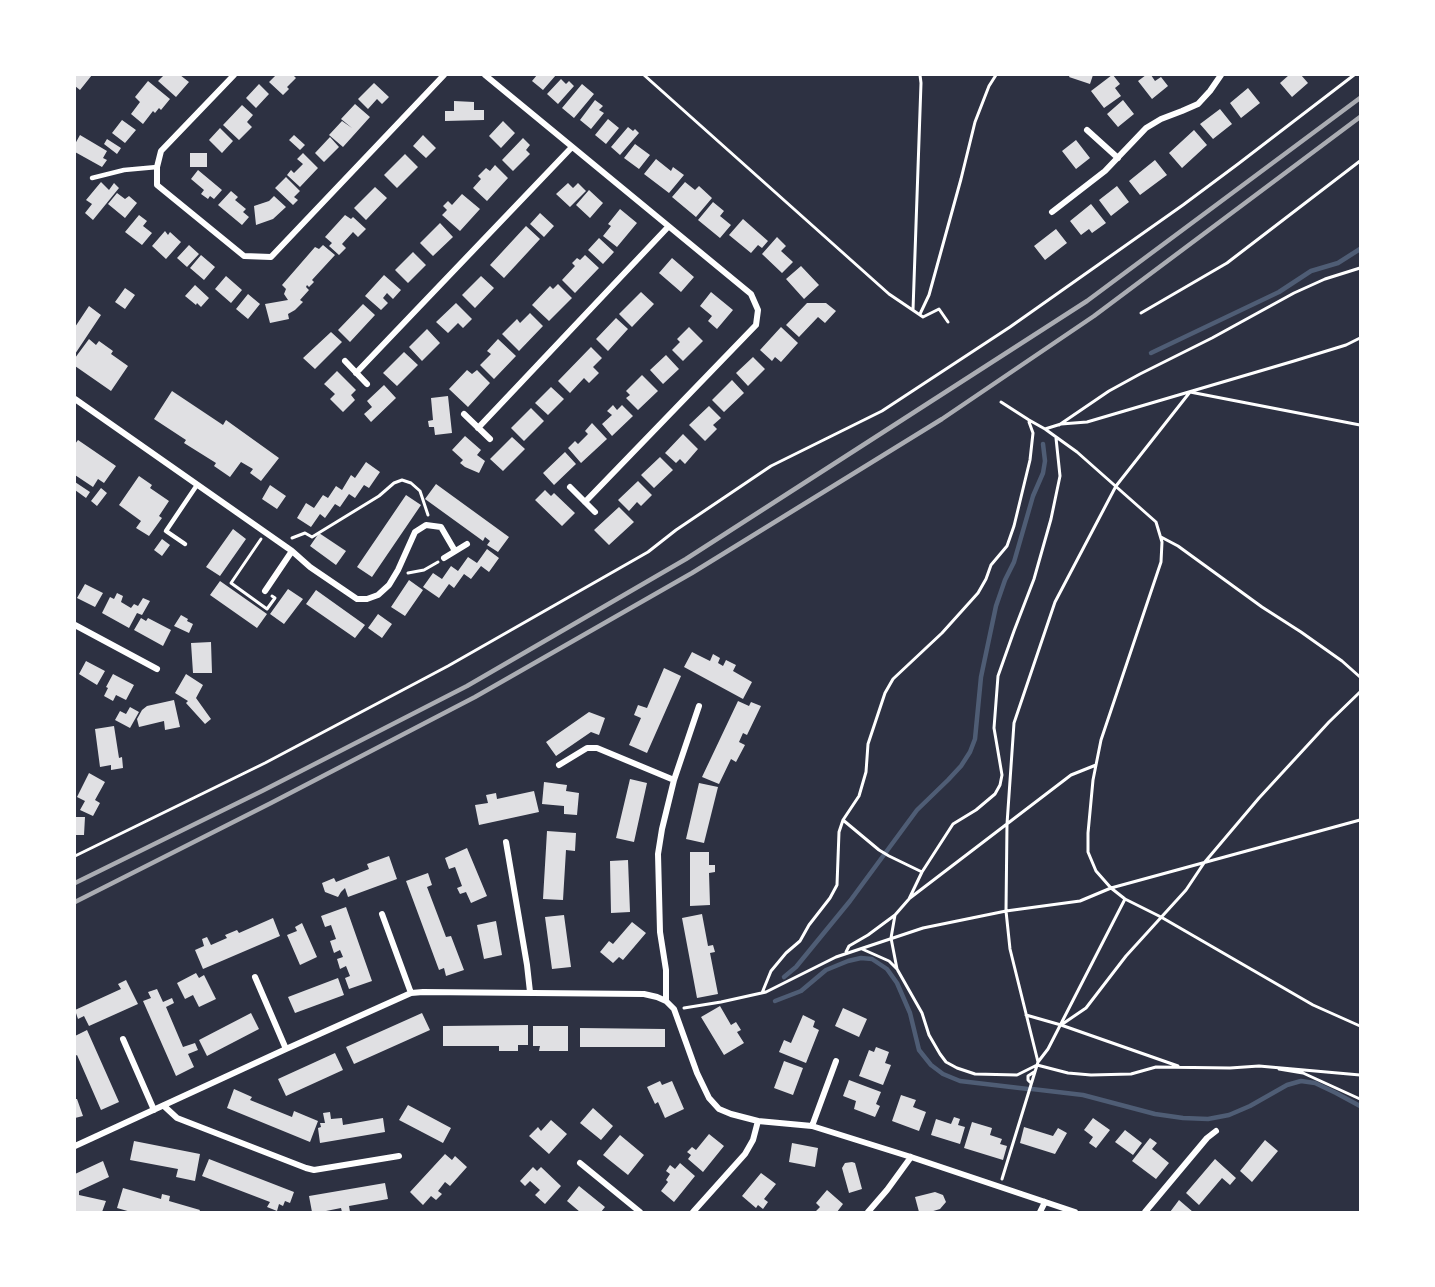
<!DOCTYPE html>
<style>
body{margin:0}
#map{position:relative;width:1435px;height:1287px;overflow:hidden;background:#2d3142;font-family:Overpass,sans-serif}
canvas{display:block}
.frame{position:absolute;inset:0;border:76px solid #fff;pointer-events:none}
</style>
<div id="map">
<canvas width="1435" height="1287"></canvas>
<div class="frame"></div>
</div>
<script>
const c = document.querySelector('canvas').getContext('2d');
c.lineJoin = 'round';
function shape(rows) {
  const path = new Path2D();
  for (const r of rows) {
    path.moveTo(r[0], r[1]);
    for (let i = 2; i < r.length; i += 2) path.lineTo(r[i], r[i + 1]);
  }
  return path;
}
function trace(path, color, width, dash) {
  c.strokeStyle = color;
  c.lineWidth = width;
  c.lineCap = dash ? 'butt' : 'round';
  c.setLineDash(dash || []);
  c.stroke(path);
}
function paint(path, color) {
  c.fillStyle = color;
  c.fill(path, 'evenodd');
}
trace(shape([
 [1151,353,1279,292,1311,271,1338,263,1360,249],
 [784,977,796,967,850,901,917,810,948,780,961,766,970,752,975,739,981,677,996,606,1005,580,1014,562,1033,496,1043,473,1045,461,1043,444],
 [775,1001,801,991,826,970,848,961,861,958,872,959,887,969,897,983,910,1013,919,1050,931,1065,943,1074,960,1081,1028,1089],
 [1032,1089,1083,1095,1155,1114,1183,1118,1208,1119,1229,1115,1250,1106,1287,1085,1301,1081,1315,1083,1336,1093,1360,1106]
]), '#4f5d75', 4.5);
paint(shape([
 [75,75,92,75,80,90,75,86],
 [164,75,180,75,189,82,176,97,158,81],
 [276,75,293,75,296,78,287,87,289,89,283,95,269,82],
 [537,75,556,75,543,90,532,81],
 [1070,75,1093,75,1090,84,1069,77],
 [1112,75,1113,75,1120,84,1115,88,1121,96,1104,108,1091,91],
 [1146,75,1151,75,1155,81,1161,77,1168,86,1152,99,1138,81],
 [1289,75,1301,75,1308,83,1292,97,1280,83],
 [561,79,566,84,569,81,574,86,558,104,547,94],
 [148,81,170,99,161,110,159,108,155,113,153,111,143,124,131,114,140,102,135,97],
 [374,83,389,97,382,104,377,99,368,109,358,99],
 [259,84,269,94,256,108,246,98],
 [582,84,594,94,574,118,562,108],
 [1248,88,1260,103,1241,118,1230,103],
 [595,100,603,106,599,110,604,113,591,129,580,120],
 [1123,100,1134,114,1118,127,1107,114],
 [454,101,474,102,474,110,484,110,484,120,445,121,445,111,454,111],
 [355,104,370,117,343,147,329,135,342,121,352,128,341,119],
 [242,105,253,115,247,122,252,127,239,140,223,125],
 [1220,109,1232,124,1213,139,1200,124],
 [608,119,619,128,606,144,595,135],
 [122,120,136,130,125,143,112,133],
 [503,121,515,133,501,148,489,136],
 [628,127,633,131,635,129,639,133,620,155,611,147],
 [220,128,233,141,222,153,209,140],
 [1194,130,1207,145,1182,168,1169,153],
 [80,135,107,151,103,158,107,160,102,167,75,152,75,144],
 [294,135,305,145,300,150,289,140],
 [423,135,436,148,426,158,413,146],
 [330,137,339,147,324,162,315,153],
 [523,138,530,145,526,150,530,154,513,171,502,160],
 [107,139,121,148,117,154,104,144],
 [1076,140,1090,158,1076,169,1062,151],
 [635,144,650,155,639,169,624,158],
 [190,153,207,153,207,167,190,167],
 [303,153,318,168,300,187,287,175,291,170,294,173,303,164,297,159],
 [405,154,418,167,397,188,384,175],
 [656,159,671,171,673,167,684,175,669,193,644,174],
 [1155,160,1167,175,1140,195,1129,181],
 [495,165,508,178,487,201,473,188,481,179,478,176,486,168,490,171],
 [198,170,222,190,214,199,210,196,208,199,201,194,204,190,191,179],
 [286,177,300,191,294,197,298,200,293,205,275,188],
 [101,182,109,190,114,183,119,188,93,220,85,213,92,204,86,200],
 [685,182,695,190,699,186,712,198,696,217,672,197],
 [568,183,573,188,578,183,586,191,570,207,556,194],
 [1117,186,1129,202,1111,216,1099,200],
 [375,187,387,198,366,220,354,208],
 [589,190,603,203,590,218,576,205],
 [231,191,238,197,235,200,246,209,243,212,249,217,242,225,218,205],
 [117,193,125,199,129,196,137,203,125,218,108,204],
 [462,194,480,209,460,231,442,215,447,210,443,206,448,201,452,205],
 [274,196,286,207,273,219,256,225,254,206,269,201],
 [713,202,724,211,720,216,731,225,720,238,698,220],
 [1091,204,1106,223,1092,233,1089,229,1081,235,1070,221],
 [620,209,637,223,617,247,603,236,611,226,608,224],
 [540,213,554,226,544,237,530,224],
 [139,215,147,221,143,226,152,233,142,245,125,232],
 [345,215,351,219,353,217,366,229,358,237,353,232,342,244,346,248,339,255,329,246,332,243,325,237],
 [743,219,768,241,762,248,758,245,751,253,729,235],
 [440,223,453,237,433,256,420,243],
 [526,226,540,239,504,278,490,265],
 [1056,229,1067,243,1045,260,1034,246],
 [165,231,168,235,170,232,181,242,166,259,152,246],
 [777,237,786,246,781,251,793,262,782,273,762,254],
 [599,238,614,252,603,264,588,250],
 [189,245,199,254,187,267,177,258],
 [323,245,335,255,312,280,314,282,309,287,307,285,306,287,309,290,300,300,303,302,295,310,288,314,289,319,270,323,265,304,288,300,284,294,286,289,282,285,315,247,319,249],
 [413,252,426,265,408,283,395,270],
 [201,255,215,267,204,280,190,268],
 [585,255,599,268,575,293,562,280,575,266,572,263,577,258,580,260],
 [672,258,694,277,681,292,659,273],
 [801,266,819,285,804,299,786,279],
 [384,275,401,290,393,299,387,293,383,298,388,303,381,310,365,296],
 [226,276,242,290,231,303,215,289],
 [481,276,494,288,475,308,462,295],
 [558,284,572,298,549,321,532,305,550,286,553,289],
 [195,285,209,298,201,307,197,303,196,305,185,296],
 [125,288,135,295,125,309,115,302],
 [641,292,654,304,632,327,619,314],
 [711,292,733,310,717,329,708,321,712,316,700,306],
 [248,294,260,304,248,319,236,309],
 [456,303,472,319,463,328,458,323,448,333,436,322],
 [807,303,826,303,836,311,825,323,818,317,799,337,786,325],
 [363,304,375,315,350,342,338,330],
 [89,306,101,315,75,354,75,327],
 [530,313,543,326,519,351,502,334,517,319,520,323],
 [616,318,628,329,608,351,596,339],
 [689,327,703,341,683,361,672,350,680,342,677,339],
 [781,327,798,343,781,362,775,357,772,361,760,350],
 [427,329,440,343,422,361,409,347],
 [331,332,342,342,315,369,303,358],
 [89,339,96,345,99,341,113,351,111,354,128,366,111,391,75,366,75,358],
 [498,339,516,356,494,379,480,365,491,354,487,351],
 [591,347,602,358,593,367,599,373,589,383,584,378,570,393,558,381],
 [404,352,418,365,397,386,383,373],
 [666,355,679,369,663,384,650,370],
 [753,357,765,369,748,386,736,373],
 [467,370,472,374,477,370,490,383,468,407,449,389],
 [337,371,356,390,351,395,355,400,343,412,330,399,335,394,324,384],
 [642,375,658,391,638,410,626,398,630,395,626,391],
 [732,380,744,393,724,412,712,400],
 [384,385,396,398,371,422,364,414,372,407,367,401],
 [551,387,564,399,548,415,535,403],
 [172,391,223,425,226,420,279,458,261,481,250,473,253,469,241,462,230,477,214,466,216,463,184,443,186,440,154,419],
 [448,396,452,433,435,435,434,427,429,427,428,421,433,420,431,398],
 [613,405,617,410,622,405,633,416,612,436,602,424,612,415,607,411],
 [709,406,721,418,713,425,717,429,705,441,689,425],
 [531,408,544,421,524,441,511,428],
 [592,423,607,439,581,463,568,448,575,441,578,444,588,434,585,431],
 [683,434,698,449,685,464,680,459,676,463,665,453],
 [465,436,481,450,477,455,485,461,479,473,465,467,460,463,463,460,452,450],
 [512,437,525,449,503,471,490,459],
 [78,440,116,466,104,483,98,479,93,487,75,475,75,444],
 [565,452,576,464,554,485,543,473],
 [660,457,673,470,654,488,641,475],
 [366,462,380,472,369,488,364,485,355,498,349,494,340,507,335,504,325,518,320,514,311,527,297,518,306,503,314,508,323,495,328,498,336,486,342,490,351,475,355,478],
 [139,476,152,485,150,488,169,501,159,516,162,518,149,536,136,528,141,521,119,505],
 [638,481,652,495,641,506,637,502,629,511,618,500],
 [75,482,90,492,86,498,75,490],
 [436,484,509,537,498,552,487,545,490,541,485,537,483,541,425,499],
 [270,485,286,496,277,509,262,499],
 [101,488,107,493,97,506,91,501],
 [545,490,551,496,554,493,575,513,562,526,535,500],
 [406,495,421,505,372,577,357,567],
 [619,507,634,522,609,545,594,530],
 [233,529,246,539,220,576,206,567],
 [319,533,346,551,336,565,310,546],
 [162,539,170,545,162,556,154,550],
 [487,549,499,558,489,572,481,566,471,579,464,574,454,588,449,584,439,598,423,587,433,573,442,579,451,566,458,571,468,557,477,563],
 [409,580,423,590,405,616,391,607],
 [220,581,267,614,257,628,210,595],
 [85,584,103,593,95,607,77,598],
 [288,589,303,599,284,624,270,614],
 [316,590,365,625,355,638,306,604],
 [117,593,123,596,121,602,131,608,134,604,138,606,143,598,150,601,142,615,137,613,129,628,102,613,110,597,114,599],
 [378,614,392,624,382,638,368,628],
 [181,615,188,619,187,621,193,624,189,633,174,626],
 [141,618,146,621,148,618,171,630,163,646,134,630],
 [211,642,212,673,193,673,191,643],
 [692,652,710,661,713,654,720,658,718,663,723,666,726,660,736,665,733,671,752,682,743,699,684,667],
 [86,661,105,671,97,685,79,674],
 [664,668,681,676,647,753,629,745,641,718,634,715,638,705,647,708],
 [113,674,134,685,126,700,116,695,113,701,104,696,108,688,106,687],
 [186,674,203,685,196,698,211,719,205,724,186,703,188,701,175,693],
 [174,700,180,727,165,730,164,721,139,727,137,719,142,710,147,706],
 [738,701,749,706,751,702,761,706,747,735,743,733,739,742,745,745,736,762,731,759,719,784,702,777],
 [130,707,139,712,130,728,115,720,120,711,126,714],
 [589,712,605,718,599,735,591,732,556,756,546,742],
 [114,726,119,758,122,757,123,768,111,770,111,765,100,767,95,729],
 [89,773,105,782,95,800,100,803,93,816,80,810,85,801,77,797],
 [630,779,647,783,634,842,616,838],
 [544,782,567,785,566,791,579,793,577,815,564,814,564,806,542,804],
 [699,783,718,787,704,843,686,839],
 [534,791,539,812,479,825,475,805,488,803,486,795,496,793,497,799],
 [75,817,85,817,84,835,75,835],
 [547,831,576,833,575,851,566,850,563,900,543,899],
 [467,848,487,896,471,903,466,892,460,894,457,888,462,886,455,867,449,869,445,858],
 [690,852,709,852,709,865,715,865,715,872,709,873,710,905,690,906],
 [389,856,397,879,348,897,345,888,341,892,338,897,325,892,322,883,334,878,336,882,369,869,367,864],
 [628,860,630,912,611,913,610,861],
 [428,873,432,885,427,887,446,937,451,936,464,970,446,976,444,968,439,970,406,881],
 [346,907,372,981,349,989,345,978,350,976,346,966,340,969,337,959,343,957,340,950,334,953,330,941,336,939,331,925,325,927,321,916],
 [702,914,708,946,713,945,715,952,710,953,718,994,697,998,682,918],
 [564,915,571,967,552,969,545,917],
 [273,918,280,936,203,969,195,950,204,946,202,939,207,937,211,945,227,938,225,935,237,930,239,933],
 [496,921,502,955,484,959,477,925],
 [632,922,646,933,623,960,619,957,613,963,600,952,609,941,613,944],
 [302,923,317,957,300,965,287,935,297,931,295,927],
 [196,973,199,978,204,975,216,999,199,1007,193,995,185,999,177,983],
 [338,978,344,995,295,1013,288,997],
 [126,980,138,1004,89,1026,84,1016,78,1019,75,1010,121,989,118,984],
 [157,989,163,1002,172,998,174,1003,166,1007,183,1047,195,1043,198,1050,188,1054,194,1067,176,1076,143,1001,151,998,148,992],
 [720,1006,731,1025,736,1022,741,1030,737,1032,744,1043,724,1055,701,1017],
 [843,1008,867,1019,859,1037,835,1026],
 [251,1013,259,1029,207,1056,199,1040],
 [422,1013,430,1030,354,1064,346,1047],
 [803,1015,815,1021,813,1027,819,1030,806,1063,779,1052,784,1040,791,1043],
 [528,1025,528,1045,518,1045,518,1051,499,1051,499,1046,443,1046,443,1026],
 [533,1026,568,1026,568,1051,539,1051,540,1046,533,1046],
 [580,1028,665,1029,665,1047,580,1047],
 [87,1030,119,1102,101,1110,77,1055,75,1056,75,1036],
 [876,1047,889,1052,885,1063,891,1065,883,1085,859,1076,869,1050,874,1052],
 [335,1053,343,1070,286,1096,278,1079],
 [784,1061,803,1068,793,1095,774,1088],
 [849,1080,881,1092,876,1104,880,1106,875,1117,854,1109,856,1101,843,1096],
 [660,1081,662,1085,672,1081,684,1109,665,1118,658,1102,655,1104,647,1087],
 [234,1089,252,1097,250,1100,292,1117,294,1111,318,1121,310,1142,227,1108],
 [901,1095,916,1100,913,1107,926,1112,919,1131,892,1121],
 [75,1099,77,1099,83,1116,75,1118],
 [408,1105,451,1128,443,1143,399,1120],
 [593,1108,613,1126,601,1140,580,1123],
 [330,1112,331,1119,342,1118,343,1125,383,1118,385,1132,320,1143,318,1128,321,1127,320,1123,325,1123,323,1113],
 [954,1117,960,1119,958,1125,965,1127,960,1144,931,1135,936,1119,951,1124],
 [1093,1118,1110,1130,1096,1148,1089,1143,1093,1137,1084,1130],
 [551,1120,567,1134,549,1154,529,1136,538,1127,541,1131],
 [972,1122,992,1128,990,1135,1002,1139,1000,1144,1007,1146,1003,1160,964,1148],
 [1024,1127,1053,1136,1058,1128,1067,1133,1055,1154,1020,1143],
 [1125,1130,1142,1143,1133,1155,1115,1142],
 [709,1134,724,1146,703,1172,688,1159,691,1155,687,1152,692,1147,696,1150],
 [620,1135,644,1155,628,1175,603,1155],
 [1150,1138,1157,1143,1152,1149,1169,1163,1156,1179,1132,1161],
 [1265,1140,1278,1151,1252,1182,1240,1171],
 [134,1141,200,1154,195,1181,176,1177,178,1169,130,1160],
 [792,1143,818,1148,815,1167,789,1162],
 [445,1154,452,1160,455,1156,467,1167,450,1186,445,1182,438,1191,442,1194,436,1200,431,1196,423,1205,410,1192],
 [209,1159,294,1192,290,1203,285,1201,283,1206,279,1204,277,1211,267,1207,270,1202,202,1176],
 [1215,1159,1236,1178,1230,1185,1222,1178,1199,1205,1186,1193],
 [103,1161,109,1177,79,1191,79,1195,106,1201,102,1212,75,1211,75,1174],
 [852,1162,855,1163,862,1189,849,1193,842,1168,845,1163],
 [680,1163,695,1176,674,1202,661,1191,668,1182,666,1180,670,1174,666,1171,670,1165,675,1169],
 [533,1167,537,1171,541,1167,561,1186,545,1204,535,1195,540,1190,530,1181,525,1186,520,1181],
 [761,1173,776,1184,764,1199,768,1202,763,1209,758,1205,756,1208,742,1196],
 [385,1183,388,1199,349,1206,350,1212,342,1212,341,1208,321,1212,312,1212,309,1196],
 [579,1186,605,1207,601,1212,580,1212,567,1201],
 [123,1188,161,1199,162,1194,170,1196,169,1201,200,1210,199,1212,131,1212,117,1208],
 [827,1190,843,1204,837,1212,815,1212,820,1207,816,1203],
 [935,1192,943,1195,946,1202,940,1209,930,1212,919,1212,915,1197],
 [1179,1200,1193,1212,1170,1212]
]), '#e0e0e3');
trace(shape([
 [644,75,889,294,923,317,939,309,948,322],
 [913,310,921,83,920,75],
 [1141,313,1227,263,1360,161],
 [920,314,929,295,961,179,975,122,989,86,996,75],
 [1001,402,1029,420,1045,429,1077,452,1156,522,1162,542,1161,562,1101,740,1093,780,1088,833,1088,852,1096,871,1111,888,1125,899,1161,917,1313,1005,1360,1026],
 [1059,425,1109,391,1140,374,1212,338,1294,293,1325,279,1360,268],
 [1045,429,1061,424,1087,422,1294,361,1346,345,1360,338],
 [1161,537,1178,546,1262,607,1301,632,1342,661,1360,677],
 [292,538,305,533,312,537,379,496,394,483,402,480,411,483,420,491,428,515],
 [261,539,231,583,267,609,275,598,272,596],
 [408,573,424,570,438,562],
 [843,820,879,850,889,856,922,872],
 [75,856,265,763,448,666,648,552,676,530,771,466,882,411,1010,327,1183,205,1238,164,1354,75],
 [910,898,1071,775,1096,765],
 [862,949,889,961,897,969,922,1013,929,1035,940,1054,946,1062,957,1068,975,1074,1017,1075,1037,1065,1068,1073,1091,1075,1131,1074,1156,1067,1230,1068,1259,1066,1360,1075],
 [846,952,849,946,868,935,895,915],
 [897,969,891,938,895,915,909,899,922,872,953,824,976,810,995,794,1000,785,1002,775,994,728,998,676,1014,631,1034,579,1051,519,1060,476,1056,438],
 [762,993,771,971,786,953,800,941,809,925,830,898,837,885,839,832,843,820,859,796,866,772,868,744,885,693,893,679,942,633,978,593,986,579,991,565,1007,546,1014,526,1030,460,1033,433,1029,422],
 [684,1008,721,1002,766,992,836,957,923,928,1006,911,1080,901,1111,888,1360,820],
 [1026,1015,1061,1025,1178,1066],
 [1061,1025,1086,1008,1126,956,1186,890,1204,863,1259,798,1329,722,1360,692],
 [1038,1062,1010,949,1006,911,1007,824,1014,723,1055,602,1116,486,1190,392,1360,425],
 [1279,1069,1303,1073,1360,1099],
 [1031,1083,1028,1080,1028,1076,1034,1072],
 [1002,1179,1038,1062,1048,1049,1125,899]
]), '#fff', 3);
trace(shape([
 [92,178,124,170,157,167],
 [185,544,166,531,197,485]
]), '#fff', 4.5);
trace(shape([
 [234,75,161,151,157,167,157,185,244,256,271,257,444,75],
 [485,75,751,294,758,310,756,325,585,502],
 [1087,130,1118,158],
 [1052,212,1105,171,1146,128,1161,119,1182,111,1198,104,1210,91,1221,75],
 [345,361,367,384],
 [356,373,572,147],
 [75,399,292,551,310,567,357,599,367,599,378,595,389,585,398,570,415,532,426,525,441,527,455,551],
 [464,414,490,439],
 [478,428,668,227],
 [570,487,595,512],
 [444,558,467,544],
 [265,591,292,551],
 [75,625,157,669],
 [559,765,587,748,597,748,674,780],
 [506,842,527,965,530,992],
 [382,914,411,993],
 [255,977,286,1049],
 [666,1001,666,970,660,932,658,854,662,829,674,780,699,706],
 [123,1039,154,1110],
 [164,1106,177,1118,306,1168,314,1170,399,1156],
 [812,1126,836,1061],
 [75,1146,286,1049,411,993,423,992,644,994,657,997,666,1001,674,1009,697,1073,709,1098,719,1109,731,1114,758,1121,812,1126,911,1157,1075,1212],
 [580,1163,640,1212],
 [693,1212,745,1154,753,1140,758,1121],
 [868,1212,887,1190,911,1157],
 [1040,1212,1045,1202],
 [1145,1212,1207,1138,1216,1131]
]), '#fff', 6);
trace(shape([
 [75,883,262,791,467,686,686,559,1087,301,1360,98],
 [75,902,271,803,475,697,692,573,942,419,1094,316,1360,117]
]), '#abadb3', 4.5);
</script>
